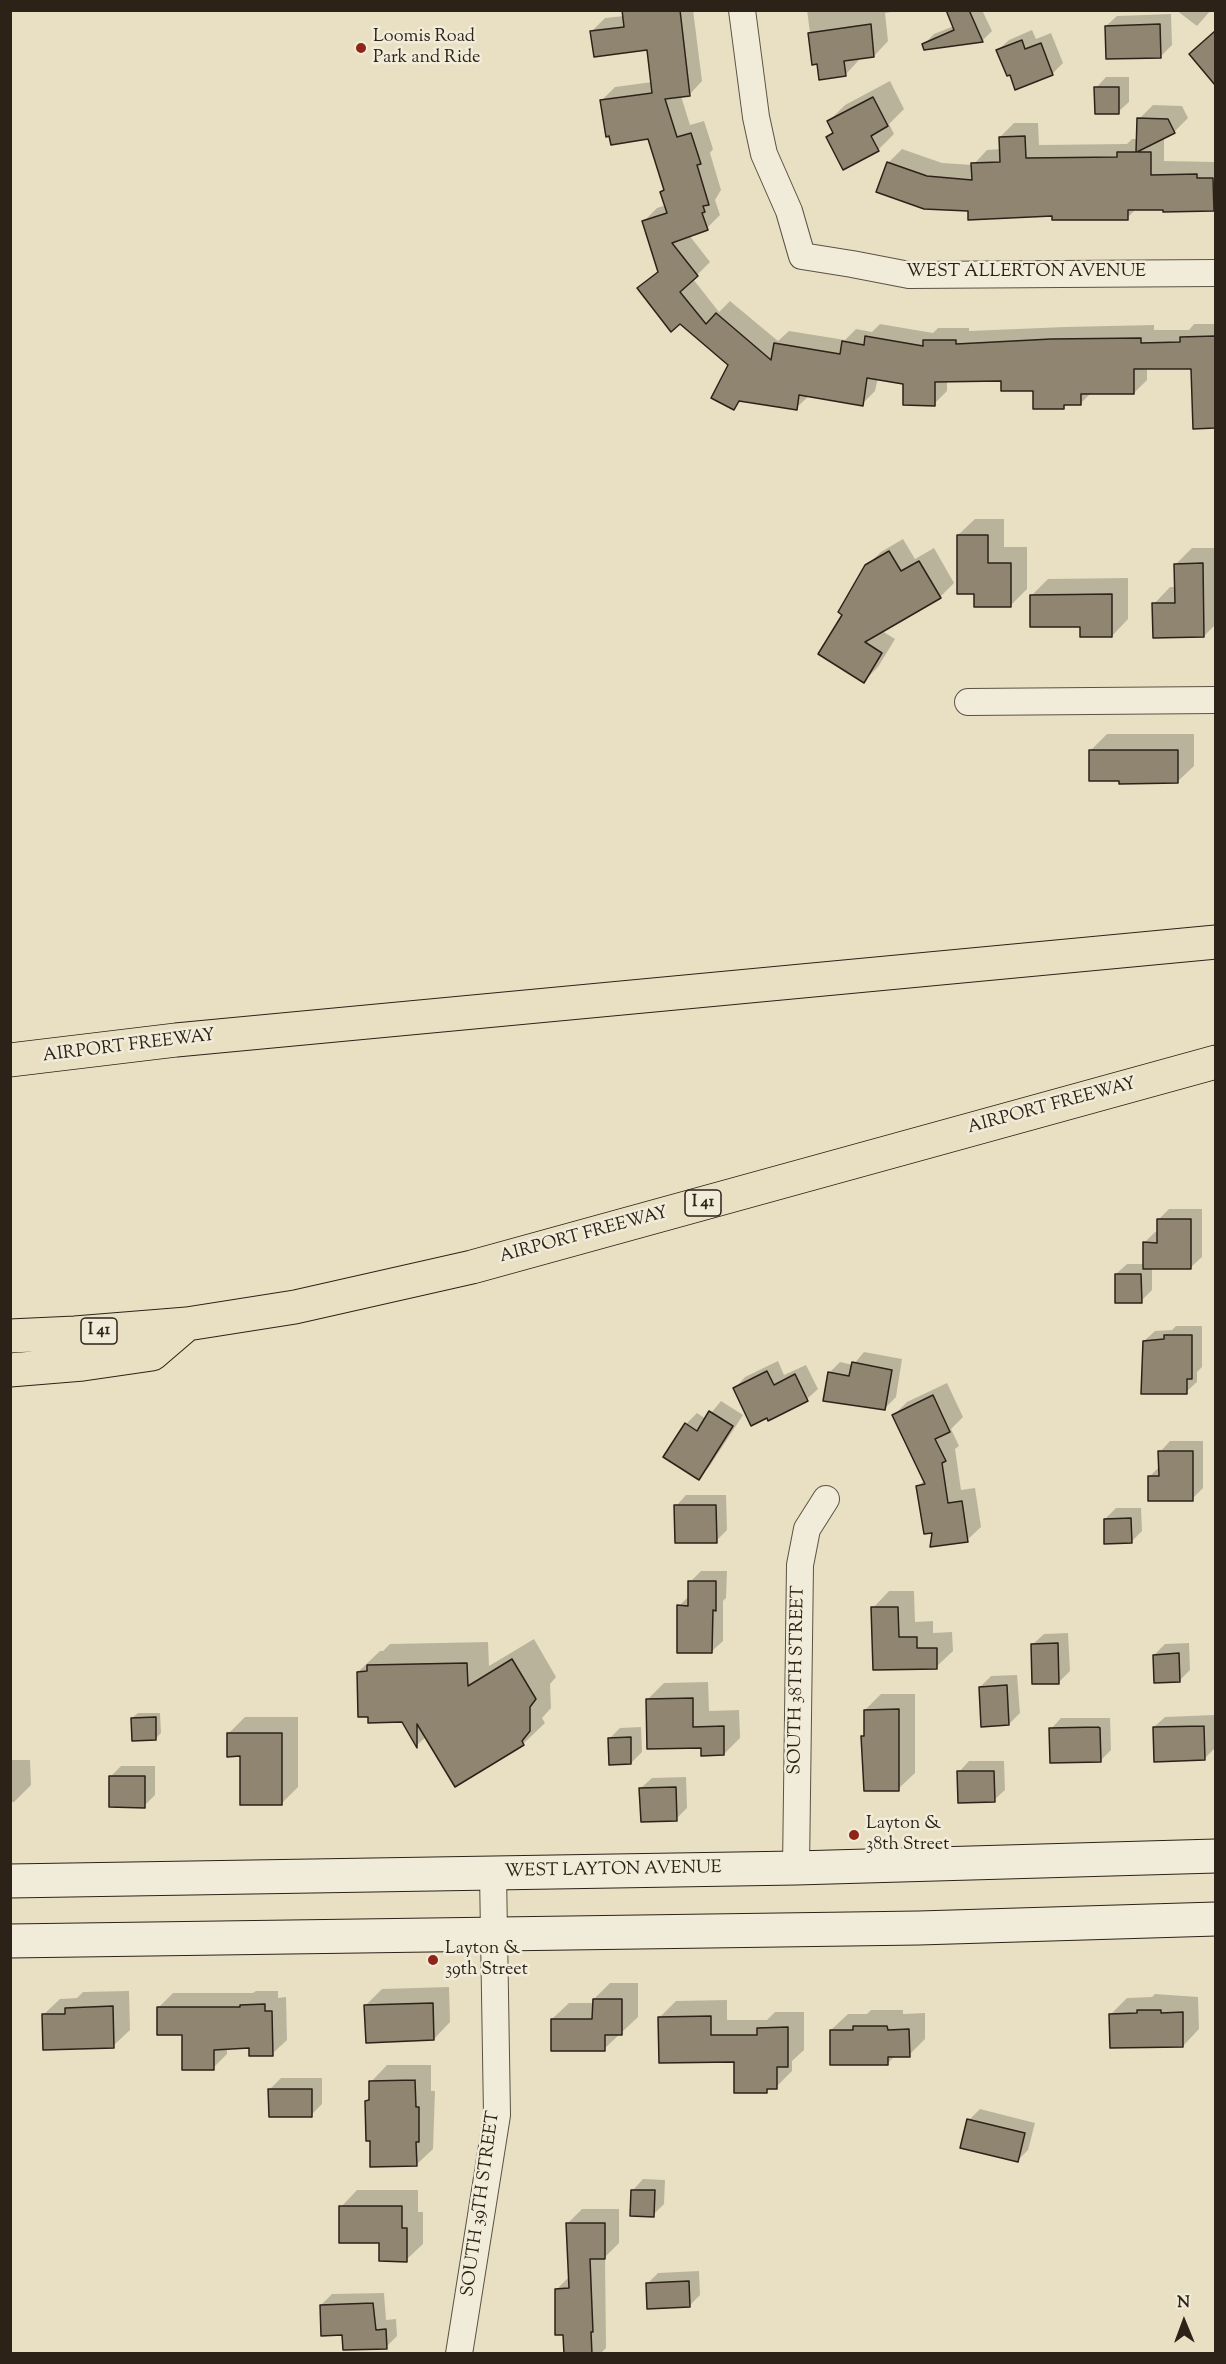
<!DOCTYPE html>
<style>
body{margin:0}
#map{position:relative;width:1226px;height:2364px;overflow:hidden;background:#e9e0c4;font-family:"Sorts Mill Goudy",serif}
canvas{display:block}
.frame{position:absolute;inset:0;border:12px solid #2d2218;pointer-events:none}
.north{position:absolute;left:1154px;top:2292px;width:60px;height:60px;-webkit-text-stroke:4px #f1ebd9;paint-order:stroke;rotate:359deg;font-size:16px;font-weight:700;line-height:24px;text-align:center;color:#2d2218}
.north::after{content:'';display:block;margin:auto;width:21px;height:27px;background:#2d2218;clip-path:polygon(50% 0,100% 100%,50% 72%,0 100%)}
</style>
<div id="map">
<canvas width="1226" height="2364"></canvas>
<div class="frame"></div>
<div class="north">N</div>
</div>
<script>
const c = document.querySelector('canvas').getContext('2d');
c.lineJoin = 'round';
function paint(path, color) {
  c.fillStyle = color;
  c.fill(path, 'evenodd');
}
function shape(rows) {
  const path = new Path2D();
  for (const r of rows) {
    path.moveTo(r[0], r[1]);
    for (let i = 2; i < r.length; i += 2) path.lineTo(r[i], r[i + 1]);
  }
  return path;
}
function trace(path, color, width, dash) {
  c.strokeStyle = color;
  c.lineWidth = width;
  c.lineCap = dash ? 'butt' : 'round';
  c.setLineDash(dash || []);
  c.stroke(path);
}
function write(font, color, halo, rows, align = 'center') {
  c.font = font + ' "Sorts Mill Goudy",serif';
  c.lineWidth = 5;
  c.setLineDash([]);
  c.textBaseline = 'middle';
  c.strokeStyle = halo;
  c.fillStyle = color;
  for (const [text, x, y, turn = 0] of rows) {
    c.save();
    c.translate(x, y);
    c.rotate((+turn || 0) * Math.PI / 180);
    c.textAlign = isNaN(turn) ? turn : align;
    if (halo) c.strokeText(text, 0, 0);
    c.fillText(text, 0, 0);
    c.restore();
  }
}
paint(shape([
 [623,10,693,10,702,81,689,95,681,96,690,125,704,121,713,149,710,153,721,190,715,200,720,215,707,228,689,235,710,262,693,279,719,312,730,301,778,341,789,331,845,340,856,329,872,332,880,324,933,333,938,328,969,328,969,331,1065,327,1154,325,1154,330,1189,330,1194,324,1216,324,1216,427,1194,428,1193,368,1147,368,1147,380,1134,393,1092,392,1081,403,1067,404,1063,407,1035,389,1002,380,947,381,947,391,934,404,904,383,878,378,875,391,862,404,810,395,796,408,742,400,733,408,730,365,639,288,659,270,644,221,657,208,666,205,662,192,665,189,649,137,602,100,615,87,652,82,648,48,592,31,605,18,624,16],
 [807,10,903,10,885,13,888,41,874,56,859,58,859,60,845,75,819,63,814,64],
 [950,10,982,10,992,31,983,40,925,48,924,44,934,34,954,26],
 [1176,10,1211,10,1197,26],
 [1171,14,1172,45,1161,56,1106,26,1117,16],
 [1032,30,1036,39,1051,33,1063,63,1052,74,1010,73,998,50,1009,40],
 [1106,77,1129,77,1129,102,1118,112,1096,88],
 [890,81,904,109,889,124,894,134,878,150,828,137,834,131,829,121,845,105],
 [1153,105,1182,106,1188,118,1174,132,1164,137,1164,161,1216,162,1216,210,1165,211,1165,208,1137,208,1127,218,969,210,888,163,902,149,942,163,973,165,987,150,1001,149,1000,137,1014,123,1038,123,1039,145,1127,144,1132,139,1138,139,1139,119],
 [975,519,1004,519,1004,547,1027,547,1027,589,1010,606,975,593,958,535],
 [903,539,915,559,934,548,954,583,941,596,882,631,895,639,878,667,864,681,844,614,866,566,881,552],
 [1192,548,1216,548,1216,624,1204,636,1154,604,1170,587,1176,587,1176,564],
 [1128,578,1128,619,1112,636,1082,625,1032,595,1048,579],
 [1107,734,1194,734,1194,766,1177,782,1120,780,1091,750],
 [1169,1209,1202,1209,1202,1257,1191,1267,1152,1268,1152,1290,1141,1301,1116,1274,1127,1264,1145,1264,1144,1243,1155,1232,1158,1232,1158,1220],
 [1176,1326,1202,1326,1202,1367,1197,1372,1197,1382,1186,1392,1144,1341,1155,1331,1172,1330],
 [864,1352,902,1359,896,1397,885,1408,829,1373,840,1362,853,1365],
 [778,1361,784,1375,806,1365,818,1389,807,1399,735,1388,745,1377],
 [947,1383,963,1417,951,1429,959,1446,955,1449,961,1490,975,1488,981,1527,967,1540,934,1531,918,1486,925,1480,894,1415,907,1402],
 [721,1401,743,1415,709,1467,699,1478,686,1424,697,1413,706,1419],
 [1170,1441,1203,1441,1203,1488,1192,1499,1149,1477,1160,1466,1160,1452],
 [686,1495,726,1495,727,1530,716,1541,676,1506],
 [1116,1508,1141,1508,1142,1531,1131,1542,1105,1519],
 [701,1571,727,1571,726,1598,723,1601,723,1641,712,1651,679,1606,689,1596,690,1582],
 [889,1591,914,1591,915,1622,933,1621,933,1633,952,1632,953,1651,936,1667,874,1668,873,1608],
 [1068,1633,1070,1671,1059,1682,1033,1644,1044,1634],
 [534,1639,556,1677,550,1684,551,1708,542,1718,545,1723,523,1744,426,1737,417,1745,403,1720,358,1672,380,1651,383,1651,390,1644,488,1642,489,1666],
 [1189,1643,1190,1670,1179,1681,1154,1655,1165,1644],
 [1017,1675,1020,1713,1009,1724,980,1687,991,1676],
 [708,1682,709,1711,739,1710,740,1738,724,1754,703,1746,647,1700,664,1683],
 [881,1694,915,1694,915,1773,898,1789,863,1736,865,1734,865,1710],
 [138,1713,160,1713,161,1733,156,1738,132,1718],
 [1214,1715,1215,1748,1204,1759,1154,1727,1165,1717],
 [245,1717,298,1717,298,1787,281,1804,242,1755,229,1733],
 [1061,1718,1110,1718,1111,1750,1100,1761,1051,1729],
 [641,1727,642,1752,631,1763,609,1739,620,1728],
 [10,1743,12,1760,30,1760,31,1785,14,1802,10,1802],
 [969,1761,1004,1761,1005,1790,994,1800,959,1772],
 [121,1766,155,1766,155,1795,144,1806,110,1777],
 [686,1777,687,1808,676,1819,641,1788,652,1778],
 [610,1983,638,1983,638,2017,604,2049,552,2019,569,2003,594,2003,594,1999],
 [449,1987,450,2022,434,2039,366,2005,382,1989],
 [129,1991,130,2030,113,2046,43,2015,60,1999,77,1998,83,1992],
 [256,1991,278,1991,278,1998,286,1997,287,2040,272,2054,251,2047,227,2048,227,2054,213,2068,159,2007,173,1993,253,1993],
 [1155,1994,1198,1997,1199,2029,1183,2046,1111,2014,1127,1998,1152,1997],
 [727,2000,727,2020,767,2020,775,2012,804,2012,804,2050,792,2061,792,2071,776,2087,770,2087,766,2091,736,2061,660,2017,676,2001],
 [871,2010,903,2010,903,2014,925,2013,925,2039,909,2055,896,2055,888,2063,831,2030,848,2014,867,2014],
 [387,2065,431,2065,431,2091,435,2091,433,2149,416,2165,371,2139,366,2101,371,2097,371,2082],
 [281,2078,322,2078,322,2104,311,2115,270,2089],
 [980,2109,1035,2123,1028,2150,1017,2161,969,2120],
 [643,2179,665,2180,664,2204,653,2215,633,2190],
 [357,2190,418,2190,418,2212,423,2212,423,2244,406,2260,380,2242,341,2207],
 [582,2209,619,2209,619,2243,605,2257,606,2348,600,2354,565,2354,564,2333,557,2289,570,2276,568,2223],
 [699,2271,700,2295,689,2306,647,2284,658,2273],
 [384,2293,386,2320,396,2319,397,2336,386,2347,344,2333,321,2305,332,2294]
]), '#0003');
const building = shape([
 [622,10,680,10,690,96,665,99,677,137,691,133,701,164,697,165,709,205,703,206,705,212,702,213,708,230,672,243,698,276,680,292,706,324,716,313,771,360,774,343,840,354,842,341,864,345,865,336,923,346,923,340,956,340,956,344,1051,339,1141,338,1141,343,1180,342,1180,337,1215,336,1215,428,1193,429,1191,369,1134,369,1134,394,1081,394,1081,405,1064,405,1064,409,1033,409,1033,391,1001,391,1001,381,935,382,935,406,903,405,903,384,867,378,863,406,799,395,797,410,739,401,734,410,711,398,728,365,680,324,671,332,637,288,658,272,642,221,667,213,660,192,664,190,648,139,611,145,609,136,606,137,600,100,652,93,647,50,594,57,590,31,624,27,622,10],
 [946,10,969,10,983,42,924,50,922,44,954,30,946,10],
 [871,24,874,57,844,61,846,76,819,80,817,64,812,65,808,33,871,24],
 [1160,24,1161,58,1106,59,1105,26,1160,24],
 [1215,31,1215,85,1189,54,1215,31],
 [1022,40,1025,49,1041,43,1053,75,1015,90,1010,75,1007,76,996,50,1022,40],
 [1094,87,1119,87,1119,114,1095,114,1094,87],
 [873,97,888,126,871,136,879,151,843,170,826,137,833,133,827,121,873,97],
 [1137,118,1168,119,1175,133,1137,152,1151,152,1151,175,1197,174,1197,178,1213,178,1214,211,1163,212,1163,210,1128,210,1128,220,1052,220,1052,216,968,220,968,211,924,209,876,192,887,162,927,176,972,180,971,163,1000,162,999,137,1025,136,1026,158,1117,157,1117,152,1136,152,1137,118],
 [957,535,988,535,988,563,1011,563,1011,607,974,607,974,594,957,594,957,535],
 [889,551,901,571,919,561,941,598,865,642,882,653,864,683,818,654,842,615,838,612,865,565,889,551],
 [1203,563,1204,637,1153,638,1152,603,1175,603,1174,564,1203,563],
 [1112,594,1112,637,1080,637,1080,627,1030,627,1030,595,1112,594],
 [1089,750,1178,750,1178,783,1119,784,1119,781,1089,781,1089,750],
 [1157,1219,1191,1219,1191,1269,1143,1269,1143,1242,1157,1243,1157,1219],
 [1115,1274,1141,1274,1142,1303,1115,1303,1115,1274],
 [1164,1335,1192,1335,1192,1379,1187,1379,1187,1394,1141,1394,1143,1341,1164,1339,1164,1335],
 [852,1362,892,1370,885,1410,823,1401,828,1372,849,1376,852,1362],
 [767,1371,774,1385,795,1374,808,1401,768,1421,767,1418,751,1426,733,1388,767,1371],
 [933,1395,950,1432,935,1439,946,1461,942,1463,948,1503,962,1501,968,1542,930,1547,932,1533,924,1534,916,1486,925,1484,892,1415,933,1395],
 [709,1411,733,1426,699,1480,663,1457,685,1423,697,1431,709,1411],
 [1158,1451,1193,1451,1193,1501,1148,1501,1148,1476,1159,1476,1158,1451],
 [674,1505,716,1505,717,1543,675,1543,674,1505],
 [1131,1518,1132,1543,1104,1544,1104,1519,1131,1518],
 [688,1581,716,1581,716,1611,713,1610,712,1653,677,1653,677,1605,688,1606,688,1581],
 [871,1607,898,1607,899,1637,917,1637,917,1648,937,1648,937,1669,873,1670,871,1607],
 [1058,1643,1059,1684,1032,1684,1031,1644,1058,1643],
 [1179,1653,1180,1682,1154,1683,1153,1655,1179,1653],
 [512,1659,536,1699,530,1707,530,1731,522,1741,524,1745,455,1787,417,1724,417,1748,402,1722,368,1723,368,1717,358,1717,357,1672,367,1671,367,1665,467,1663,468,1686,512,1659],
 [1007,1685,1009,1725,981,1727,979,1687,1007,1685],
 [693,1698,693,1727,724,1726,724,1755,701,1756,701,1748,647,1749,646,1699,693,1698],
 [899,1709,899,1791,864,1791,861,1736,864,1736,864,1710,899,1709],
 [156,1717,156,1740,132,1741,131,1718,156,1717],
 [1204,1726,1205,1760,1154,1762,1153,1727,1204,1726],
 [1098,1727,1100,1728,1101,1762,1050,1763,1049,1728,1098,1727],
 [227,1733,282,1733,282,1805,240,1805,240,1756,227,1757,227,1733],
 [631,1737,631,1764,609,1765,608,1738,631,1737],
 [957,1771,994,1771,995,1802,958,1803,957,1771],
 [109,1776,145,1776,145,1808,109,1807,109,1776],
 [676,1787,677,1821,641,1822,639,1788,676,1787],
 [593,1999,622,1999,622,2035,605,2035,605,2051,551,2051,551,2019,592,2019,593,1999],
 [433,2003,434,2040,366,2043,364,2005,433,2003],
 [265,2004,265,2011,272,2011,273,2056,249,2056,249,2048,214,2050,214,2070,182,2070,182,2035,157,2035,157,2007,240,2007,240,2005,265,2004],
 [113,2006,114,2048,43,2050,42,2014,65,2014,65,2008,113,2006],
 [1137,2010,1161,2010,1161,2013,1183,2012,1183,2047,1110,2048,1109,2014,1137,2013,1137,2010],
 [711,2016,711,2035,757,2035,757,2028,788,2027,788,2067,777,2067,777,2089,767,2089,767,2093,734,2093,734,2062,659,2063,658,2017,711,2016],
 [853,2026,887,2026,888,2030,909,2029,910,2057,888,2057,888,2065,830,2065,830,2030,853,2030,853,2026],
 [415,2080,416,2107,419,2107,419,2142,416,2142,417,2166,370,2167,370,2141,366,2141,365,2101,369,2100,369,2081,415,2080],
 [268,2089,312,2089,312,2117,269,2117,268,2089],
 [967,2119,1025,2133,1018,2162,960,2148,967,2119],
 [631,2190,655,2190,654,2217,630,2216,631,2190],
 [339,2206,402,2206,402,2228,407,2228,407,2262,379,2261,379,2243,339,2243,339,2206],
 [566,2223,605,2223,605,2259,590,2259,593,2332,591,2332,592,2354,564,2354,563,2335,555,2335,555,2289,569,2288,566,2223],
 [689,2281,690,2307,647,2309,646,2283,689,2281],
 [373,2303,376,2330,386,2329,387,2349,343,2350,342,2335,321,2336,320,2305,373,2303]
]);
paint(building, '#8f8571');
trace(building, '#2d2218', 1.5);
const street = shape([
 [742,10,756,117,764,154,789,211,802,256,852,264,909,275,1216,273],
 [968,702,1216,700],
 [796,1868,800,1565,807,1529,826,1499],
 [459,2354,497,2115,493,1873]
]);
const secondary = shape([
 [10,1881,796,1868,1216,1856],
 [10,1941,919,1928,1216,1919]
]);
const highway = shape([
 [10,1060,176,1040,1216,942],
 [10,1336,75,1333,187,1324,295,1307,472,1267,1216,1062],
 [10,1370,83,1364,152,1354,187,1324]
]);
trace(street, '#5c5243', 28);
trace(secondary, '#2d2218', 35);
trace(highway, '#2d2218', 35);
trace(street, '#f1ebd9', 26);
trace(secondary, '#f1ebd9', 33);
trace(highway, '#e9e0c4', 33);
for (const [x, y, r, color] of [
 [361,48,6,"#8f2418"],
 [854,1835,6,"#8f2418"],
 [433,1960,6,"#8f2418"]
]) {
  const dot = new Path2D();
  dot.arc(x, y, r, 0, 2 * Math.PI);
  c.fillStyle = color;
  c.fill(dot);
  trace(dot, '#f1ebd9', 2);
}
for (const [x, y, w] of [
 [703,1203,36],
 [99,1331,36]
]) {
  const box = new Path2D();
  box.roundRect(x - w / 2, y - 13, w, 26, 4.5);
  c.fillStyle = '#f1ebd9';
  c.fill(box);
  trace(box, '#2d2218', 1.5);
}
write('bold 16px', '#2d2218', null, [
 ["I 41",703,1203],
 ["I 41",99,1331]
]);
write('18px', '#2d2218', '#f1ebd9', [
 ["Loomis Road",373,38],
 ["Park and Ride",373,59],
 ["Layton &",866,1825],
 ["38th Street",866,1846],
 ["Layton &",445,1950],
 ["39th Street",445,1971]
], 'left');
write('18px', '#2d2218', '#f1ebd9', [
 ["WEST ALLERTON AVENUE",1026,273],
 ["AIRPORT FREEWAY",129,1047,-7],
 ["AIRPORT FREEWAY",1052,1107,-15],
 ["AIRPORT FREEWAY",584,1236,-15],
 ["SOUTH 38TH STREET",798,1680,-89],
 ["WEST LAYTON AVENUE",613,1871,-1],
 ["SOUTH 39TH STREET",482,2204,-82]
]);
</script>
